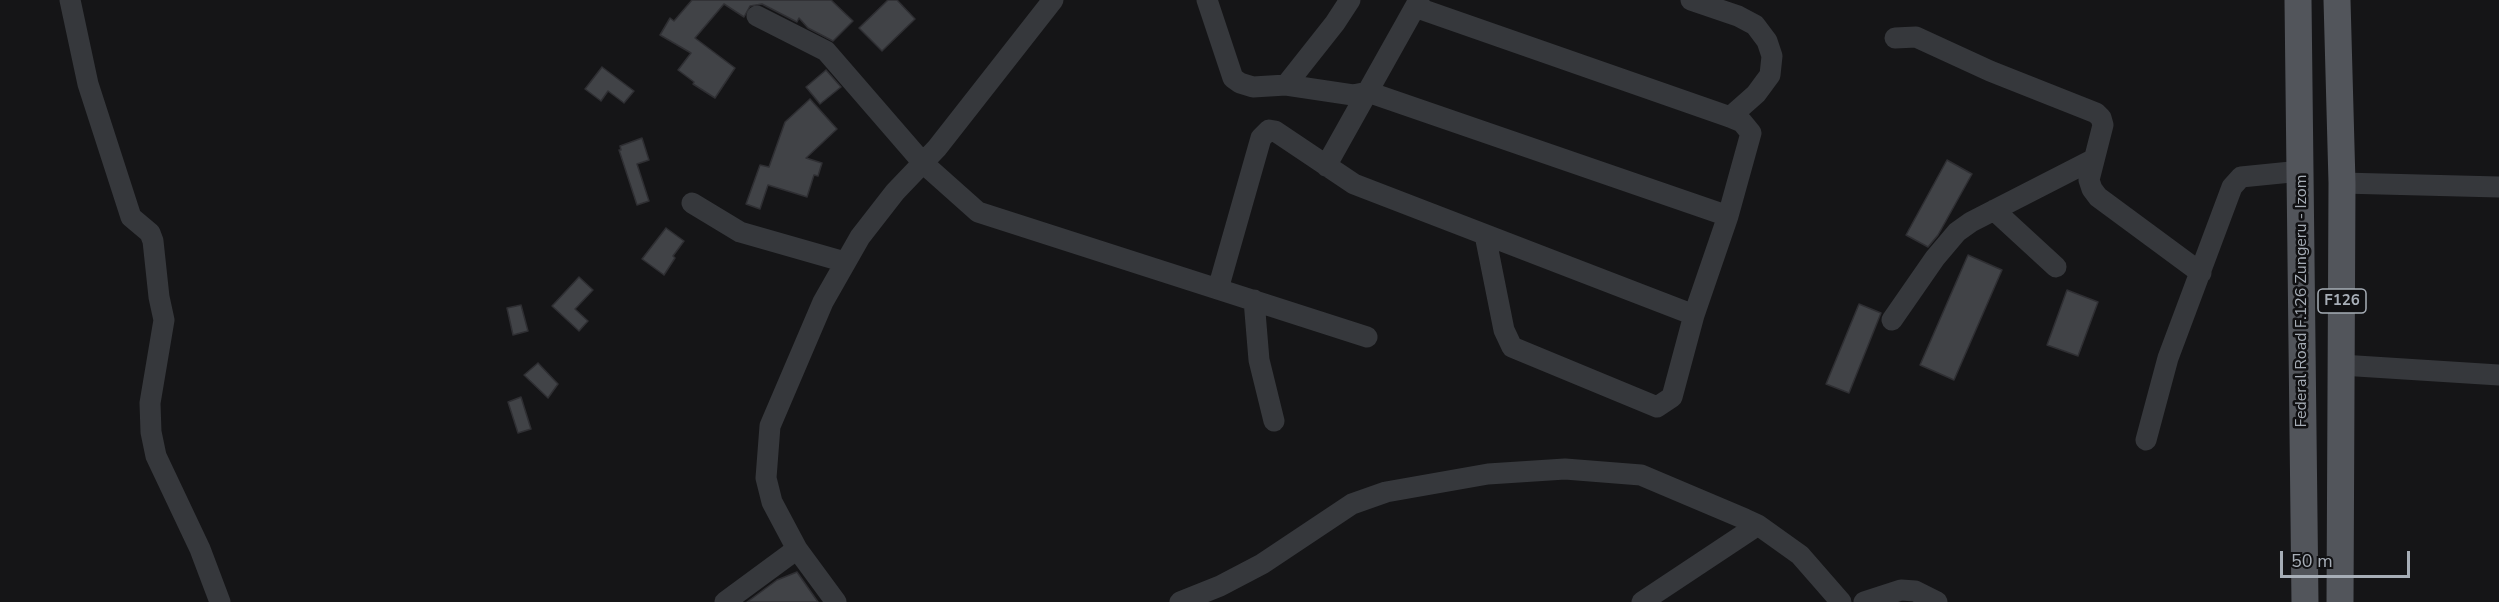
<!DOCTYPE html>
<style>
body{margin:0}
#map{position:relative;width:2499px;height:602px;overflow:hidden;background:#151517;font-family:"Nunito Sans",sans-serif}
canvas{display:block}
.scale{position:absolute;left:2280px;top:551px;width:130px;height:27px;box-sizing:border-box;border:3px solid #a7aeb7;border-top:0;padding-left:8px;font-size:18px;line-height:21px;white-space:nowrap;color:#a7aeb7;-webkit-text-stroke:4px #101012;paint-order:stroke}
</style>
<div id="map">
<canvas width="2499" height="602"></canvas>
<div class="scale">50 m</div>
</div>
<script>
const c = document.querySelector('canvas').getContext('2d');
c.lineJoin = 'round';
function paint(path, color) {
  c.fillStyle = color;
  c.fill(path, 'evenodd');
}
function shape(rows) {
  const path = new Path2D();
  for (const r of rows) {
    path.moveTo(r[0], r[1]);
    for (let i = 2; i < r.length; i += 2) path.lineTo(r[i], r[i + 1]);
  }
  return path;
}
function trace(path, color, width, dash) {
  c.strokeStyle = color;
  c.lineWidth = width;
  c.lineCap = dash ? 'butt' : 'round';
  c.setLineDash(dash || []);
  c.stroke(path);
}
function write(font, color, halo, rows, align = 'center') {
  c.font = font + ' "Nunito Sans",sans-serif';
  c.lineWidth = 5;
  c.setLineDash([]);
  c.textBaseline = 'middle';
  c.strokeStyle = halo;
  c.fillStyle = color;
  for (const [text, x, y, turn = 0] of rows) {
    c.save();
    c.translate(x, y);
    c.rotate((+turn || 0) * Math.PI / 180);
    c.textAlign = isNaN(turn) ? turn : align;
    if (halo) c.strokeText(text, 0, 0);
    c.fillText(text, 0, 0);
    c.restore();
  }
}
const building = shape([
 [692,0,831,0,853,21,833,41,808,28,799,18,797,22,762,4,750,6,744,17,724,4,695,38,735,68,715,98,693,84,694,82,678,70,691,53,660,35,670,18,674,21,692,0],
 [888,0,897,0,915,19,882,51,859,28,888,0],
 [602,67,634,91,624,103,608,91,601,101,585,89,602,67],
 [826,70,841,87,820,104,806,87,826,70],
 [810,99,837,129,806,158,822,163,818,176,814,175,807,197,768,185,760,209,746,204,760,165,769,167,785,122,810,99],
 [642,138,649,160,637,164,649,201,637,205,619,150,621,150,620,146,642,138],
 [1947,160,1972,174,1938,235,1928,247,1906,235,1947,160],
 [666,228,684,241,673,256,675,258,664,275,642,259,666,228],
 [1968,255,2002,270,1954,380,1920,365,1968,255],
 [579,277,593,290,575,309,588,321,579,331,552,306,579,277],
 [2067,290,2098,302,2078,356,2047,345,2067,290],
 [1859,304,1881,313,1849,393,1826,384,1859,304],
 [521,305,528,331,513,335,507,308,521,305],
 [538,363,558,384,548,398,524,375,538,363],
 [521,397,531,429,518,433,508,402,521,397],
 [797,572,818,602,747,602,777,580,797,572]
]);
paint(building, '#414347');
trace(building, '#2f2f33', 1.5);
trace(shape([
 [70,0,88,84,131,217,150,233,153,241,159,297,164,320,150,403,151,432,156,456,200,549,220,602],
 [1207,0,1233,78,1240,83,1253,87,1286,85,1353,95,1368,92,1728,216],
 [1691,0,1738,16,1755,25,1767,41,1772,56,1770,75,1756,94,1730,117],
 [1415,7,1730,117,1742,122,1751,133,1728,216,1694,315,1672,397,1657,407,1512,347,1504,330,1485,235],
 [757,16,826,51,923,163,978,212,1367,337],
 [1895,38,1916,37,1990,71,2096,113,2101,118,2103,125,2089,180,2092,189,2098,197,2201,273],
 [1286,85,1335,23,1350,0],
 [1326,166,1419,0],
 [2342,183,2499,187],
 [692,203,740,232,845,262],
 [1994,210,2056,267],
 [1218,289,1261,138,1269,130,1275,131,1354,184,1694,315],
 [1254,300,1259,360,1274,421],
 [1892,320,1935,258,1957,232,1971,222,2094,159],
 [2341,365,2499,375],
 [2146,440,2168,358,2232,187,2241,177,2301,171],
 [725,602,797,549],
 [836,602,797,549,772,502,766,478,770,426,823,302,860,237,895,192,937,148,1053,0],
 [1180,602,1220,586,1262,564,1352,504,1386,492,1488,474,1565,469,1641,475,1745,519,1758,525,1800,555,1841,602],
 [1642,602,1758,525],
 [1864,602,1901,590,1915,591,1937,602]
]), '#36383c', 21);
trace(shape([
 [2298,0,2305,602],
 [2337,0,2342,183,2340,602]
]), '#52555b', 27);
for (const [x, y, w] of [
 [2342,301,48]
]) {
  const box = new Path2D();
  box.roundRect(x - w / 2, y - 12, w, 24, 4.5);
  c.fillStyle = '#101012';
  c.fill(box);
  trace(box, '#a7aeb7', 1.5);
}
write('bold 15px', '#a7aeb7', null, [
 ["F126",2342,301]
]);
write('16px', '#a7aeb7', '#101012', [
 ["Federal Road F.126 Zungeru - Izom",2302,301,-90]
]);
</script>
